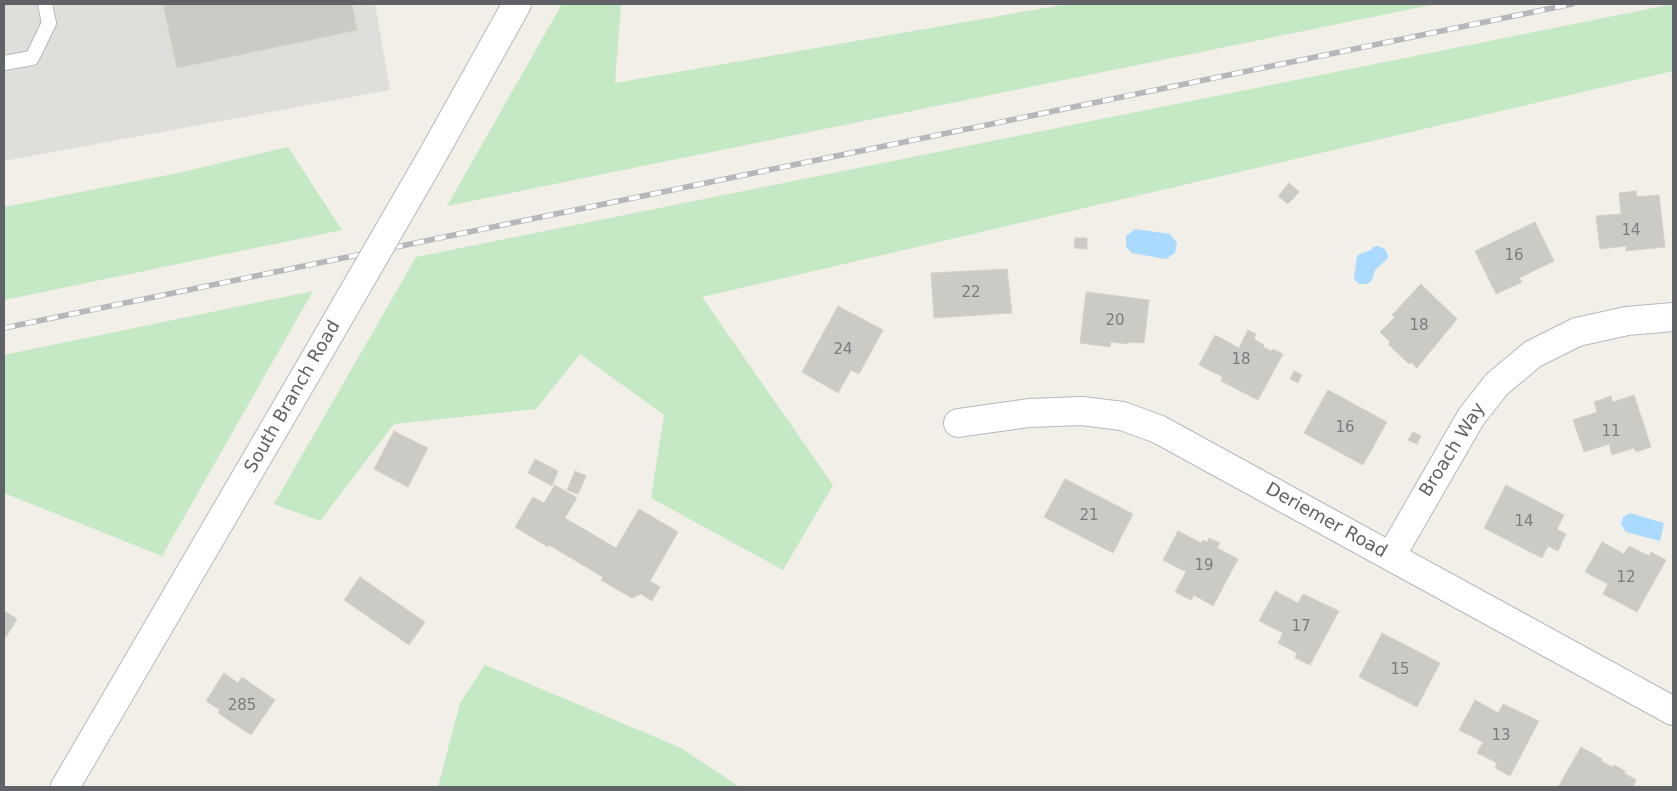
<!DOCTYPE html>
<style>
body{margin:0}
#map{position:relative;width:1677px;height:791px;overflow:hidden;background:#f1efe8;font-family:"DejaVu Sans",sans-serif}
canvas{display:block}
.frame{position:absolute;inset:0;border:5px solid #5f6368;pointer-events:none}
</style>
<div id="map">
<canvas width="1677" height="791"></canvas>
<div class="frame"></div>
</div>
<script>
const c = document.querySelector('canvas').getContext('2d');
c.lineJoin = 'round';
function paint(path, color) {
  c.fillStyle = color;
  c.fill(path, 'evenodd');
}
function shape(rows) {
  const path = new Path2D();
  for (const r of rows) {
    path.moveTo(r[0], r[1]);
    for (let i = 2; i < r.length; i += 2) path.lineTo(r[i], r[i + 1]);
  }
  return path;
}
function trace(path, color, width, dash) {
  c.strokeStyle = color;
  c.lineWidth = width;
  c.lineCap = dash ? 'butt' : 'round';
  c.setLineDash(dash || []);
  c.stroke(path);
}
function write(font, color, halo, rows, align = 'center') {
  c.font = font + ' "DejaVu Sans",sans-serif';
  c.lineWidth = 4;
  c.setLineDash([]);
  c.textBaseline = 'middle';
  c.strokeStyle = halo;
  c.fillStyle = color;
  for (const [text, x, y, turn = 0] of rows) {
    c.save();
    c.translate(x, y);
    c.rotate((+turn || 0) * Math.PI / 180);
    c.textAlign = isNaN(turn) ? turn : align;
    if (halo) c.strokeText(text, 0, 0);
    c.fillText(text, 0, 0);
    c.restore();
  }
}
paint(shape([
 [4,4,375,4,390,90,4,161]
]), '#e0deda');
paint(shape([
 [562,4,621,4,615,83,1068,4,1436,4,447,206],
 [1673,4,1673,71,702,297,833,485,783,570,651,498,664,415,580,354,536,409,394,424,320,521,274,504,416,257],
 [288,147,342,230,4,300,4,207,178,173],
 [313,291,162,556,4,493,4,355],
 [485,665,681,748,740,787,438,787,460,703]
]), '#c5e8c5');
paint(shape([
 [1135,229,1170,234,1177,243,1175,253,1166,259,1132,253,1126,247,1126,236],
 [1378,246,1385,249,1388,256,1387,259,1375,270,1372,280,1367,284,1359,284,1354,279,1357,256,1362,253,1371,250,1373,247],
 [1630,513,1664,523,1660,541,1626,532,1621,524,1623,517]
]), '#aadaff');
const building = shape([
 [163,4,352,4,357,30,177,68,163,4],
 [1289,183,1299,192,1288,204,1278,196,1289,183],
 [1636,191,1637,197,1659,195,1665,247,1626,251,1626,246,1600,249,1596,216,1621,214,1619,193,1636,191],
 [1535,222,1554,261,1519,278,1522,282,1496,294,1475,251,1535,222],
 [1075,238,1087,238,1087,249,1074,248,1075,238],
 [1007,269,1012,313,934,318,931,273,1007,269],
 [1421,284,1457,319,1417,368,1411,362,1409,364,1388,344,1390,342,1380,332,1395,317,1392,315,1421,284],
 [1086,292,1149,300,1144,343,1128,342,1128,344,1111,342,1110,347,1080,343,1086,292],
 [838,306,883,330,859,374,851,370,838,393,802,372,838,306],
 [1248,330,1256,334,1254,339,1264,345,1263,347,1272,351,1273,349,1283,354,1258,400,1221,381,1223,377,1199,365,1215,335,1239,348,1248,330],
 [1294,371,1302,375,1298,383,1290,379,1294,371],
 [1328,390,1387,422,1363,465,1304,433,1328,390],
 [1634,395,1651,447,1636,452,1634,448,1612,455,1609,444,1584,452,1573,420,1597,412,1594,402,1611,396,1613,402,1634,395],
 [394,431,428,448,408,487,374,469,394,431],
 [1413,432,1421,436,1417,444,1408,440,1413,432],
 [535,459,558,471,552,486,528,473,535,459],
 [575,471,586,476,578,494,567,490,575,471],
 [1065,479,1133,514,1113,553,1044,517,1065,479],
 [555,485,577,498,565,518,616,548,639,509,678,532,650,581,660,587,652,601,641,594,632,598,601,580,603,577,549,545,548,547,515,527,533,497,544,503,555,485],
 [1506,485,1564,515,1557,529,1566,534,1558,551,1548,546,1542,558,1484,528,1506,485],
 [1178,531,1201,543,1203,540,1207,542,1209,538,1220,543,1217,548,1238,559,1213,606,1194,595,1191,600,1175,592,1186,572,1163,560,1178,531],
 [1602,542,1624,554,1629,546,1649,556,1651,552,1666,560,1637,612,1603,594,1608,584,1585,572,1602,542],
 [360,577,425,622,409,645,344,600,360,577],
 [1275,591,1298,603,1303,594,1339,611,1310,665,1295,658,1297,653,1278,643,1283,633,1259,621,1275,591],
 [4,611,17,619,4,640,4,611],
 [1382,633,1440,663,1417,707,1359,677,1382,633],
 [224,673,238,683,242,677,275,700,251,735,218,713,220,710,206,701,224,673],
 [1475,700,1498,713,1503,704,1539,721,1510,776,1495,768,1497,763,1477,753,1483,742,1459,730,1475,700],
 [1581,747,1602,759,1601,761,1612,767,1614,765,1625,771,1624,773,1636,780,1633,787,1558,787,1581,747]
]);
paint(building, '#cccac5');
trace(building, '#d6d1c6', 1);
const service = shape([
 [4,63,32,58,49,23,45,4]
]);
const minor = shape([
 [958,423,1029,413,1082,411,1122,416,1158,429,1673,711],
 [1391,556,1471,417,1497,384,1533,354,1577,332,1627,321,1673,317]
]);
const tertiary = shape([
 [431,158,517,4],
 [65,787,309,369]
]);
trace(service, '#b5b8bc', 16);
trace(minor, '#b5b8bc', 30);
trace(tertiary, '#b5b8bc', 30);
trace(service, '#fff', 14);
trace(minor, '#fff', 28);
trace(tertiary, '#fff', 28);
const rail = shape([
 [4,328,1572,4]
]);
trace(rail, '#b6b7b8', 5.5);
trace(rail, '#fff', 4, [11]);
const tertiaryBridge = shape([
 [309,369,431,158]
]);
trace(tertiaryBridge, '#b5b8bc', 30, []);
trace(tertiaryBridge, '#fff', 28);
write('15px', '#7a7d7f', null, [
 ["14",1631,231],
 ["16",1514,256],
 ["22",971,293],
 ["20",1115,321],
 ["18",1419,326],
 ["24",843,350],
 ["18",1241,360],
 ["16",1345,428],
 ["11",1611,432],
 ["21",1089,516],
 ["14",1524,522],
 ["19",1204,566],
 ["12",1626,578],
 ["17",1301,627],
 ["15",1400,670],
 ["285",242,706],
 ["13",1501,736]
]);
write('18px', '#5f6368', '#fff', [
 ["South Branch Road",293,397,-60],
 ["Broach Way",1453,450,-58],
 ["Deriemer Road",1326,521,29]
]);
</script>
